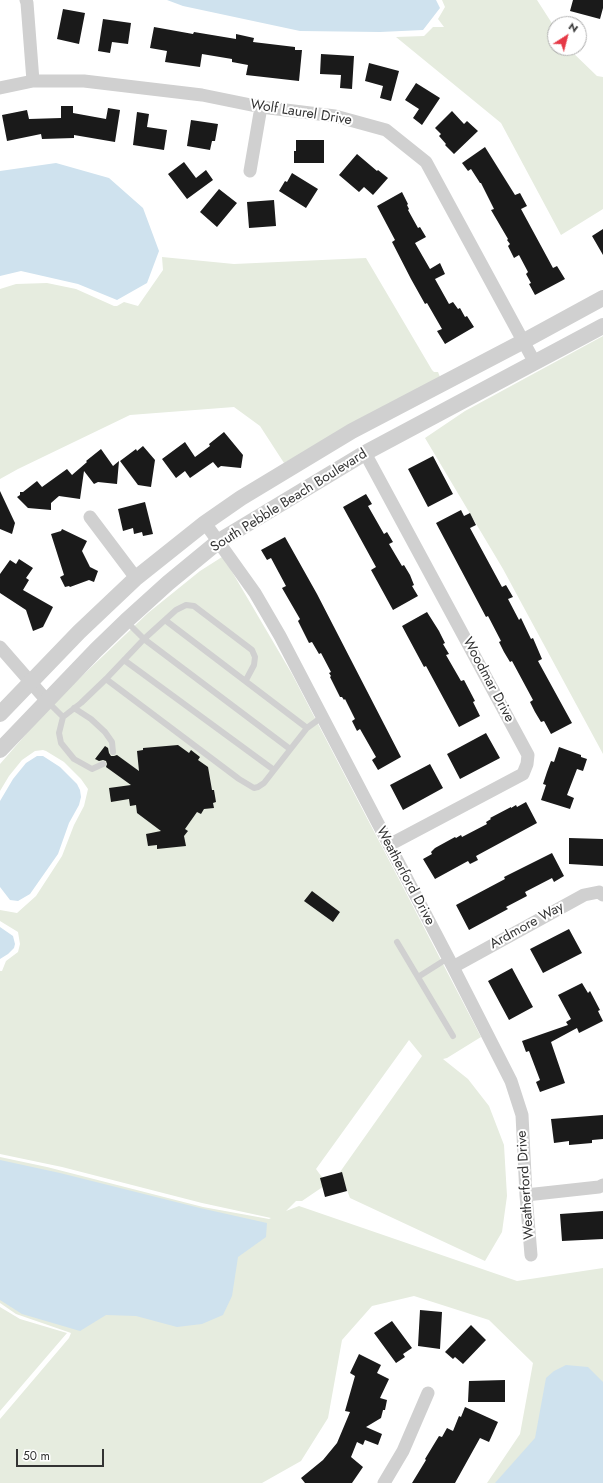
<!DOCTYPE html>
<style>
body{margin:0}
#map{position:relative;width:603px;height:1483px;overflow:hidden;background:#fff;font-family:Jost,sans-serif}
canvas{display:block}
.north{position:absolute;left:547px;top:16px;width:40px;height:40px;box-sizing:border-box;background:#fff;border:1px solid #adadad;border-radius:50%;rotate:36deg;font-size:11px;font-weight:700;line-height:16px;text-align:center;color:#333}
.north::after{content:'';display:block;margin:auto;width:14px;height:18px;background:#e63946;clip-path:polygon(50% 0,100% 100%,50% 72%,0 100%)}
.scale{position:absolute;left:16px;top:1449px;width:88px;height:18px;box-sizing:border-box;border:2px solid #333;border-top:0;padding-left:5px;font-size:12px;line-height:14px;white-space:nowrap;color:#333;-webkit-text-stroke:3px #fff;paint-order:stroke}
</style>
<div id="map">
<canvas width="603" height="1483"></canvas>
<div class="north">N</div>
<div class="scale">50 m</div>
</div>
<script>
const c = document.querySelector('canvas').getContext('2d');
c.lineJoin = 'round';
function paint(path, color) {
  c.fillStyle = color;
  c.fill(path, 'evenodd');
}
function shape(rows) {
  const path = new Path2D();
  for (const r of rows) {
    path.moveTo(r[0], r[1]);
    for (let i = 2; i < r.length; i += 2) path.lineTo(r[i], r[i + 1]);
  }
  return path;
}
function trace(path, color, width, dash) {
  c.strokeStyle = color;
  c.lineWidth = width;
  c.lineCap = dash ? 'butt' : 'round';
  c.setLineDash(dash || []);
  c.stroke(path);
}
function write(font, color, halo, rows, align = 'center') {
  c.font = font + ' Jost,sans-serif';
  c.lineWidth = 4;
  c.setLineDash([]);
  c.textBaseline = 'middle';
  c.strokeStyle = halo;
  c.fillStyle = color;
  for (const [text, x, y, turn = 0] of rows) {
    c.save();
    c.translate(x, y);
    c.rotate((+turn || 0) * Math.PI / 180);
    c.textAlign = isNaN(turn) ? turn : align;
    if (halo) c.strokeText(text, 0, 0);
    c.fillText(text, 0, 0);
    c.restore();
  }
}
paint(shape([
 [442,0,537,0,555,28,555,48,568,48,597,76,603,77,603,209,561,235,501,123,396,37,424,36,433,27,444,27,438,19,445,7],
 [162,257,234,264,366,258,432,370,434,372,438,372,440,377,284,463,260,426,234,407,130,415,18,469,0,479,0,289,16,284,47,283,76,289,114,306,117,306,124,302,138,306,163,270],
 [603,336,603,754,503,569,425,438,465,411],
 [222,557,231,570,292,674,481,1037,447,1058,443,1059,468,1079,489,1106,504,1145,507,1196,502,1232,485,1261,350,1198,340,1172,422,1056,409,1040,316,1169,327,1184,302,1201,296,1201,286,1211,299,1206,517,1281,603,1268,603,1483,487,1483,520,1434,533,1363,489,1320,414,1296,372,1306,342,1340,328,1418,301,1461,262,1483,0,1483,0,1419,69,1338,71,1333,16,1314,0,1303,0,1157,47,1167,203,1207,269,1219,271,1218,202,1203,62,1167,0,1154,0,971,2,971,6,961,18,952,20,944,18,932,0,921,0,910,17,913,36,896,62,856,74,825,84,806,88,789,81,779,64,762,46,751,43,750,35,751,22,760,9,776,0,791,0,764,41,717,60,697,148,613,200,571],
 [0,1307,20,1319,67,1333,0,1411]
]), '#e6ecdf');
paint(shape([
 [167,0,436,0,440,8,423,30,380,32,300,31,183,6],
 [56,163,109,178,143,208,159,251,147,283,117,300,78,284,21,271,0,276,0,171],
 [37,756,43,756,60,767,77,784,80,790,81,797,79,805,69,823,58,854,30,894,18,901,10,900,0,887,0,801,13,779,26,763],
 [0,927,13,936,15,944,14,948,8,954,0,959],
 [0,1160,60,1173,200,1208,267,1223,266,1237,238,1257,232,1296,223,1315,202,1324,177,1327,136,1316,106,1315,80,1331,22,1314,0,1300],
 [566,1365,588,1367,603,1382,603,1483,495,1483,535,1438,546,1378,554,1371]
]), '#cfe2ee');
paint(shape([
 [573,0,603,0,603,8,600,19,570,11],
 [63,9,85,13,79,44,57,39],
 [103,19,131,23,128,44,112,42,110,53,98,51],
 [154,27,193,34,194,32,236,39,236,34,254,38,253,42,295,47,295,50,302,50,299,81,246,75,248,65,232,62,232,59,202,54,200,67,165,62,167,51,150,48],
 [321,54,354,56,352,89,340,88,341,75,320,74],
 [369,63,399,71,391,101,380,98,383,86,365,81],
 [416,83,440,98,422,125,413,118,419,109,405,100],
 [61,106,73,106,73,113,106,119,108,108,120,110,115,142,74,135,74,138,42,139,41,134,7,141,2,115,27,110,29,119,61,118],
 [452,111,464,124,467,121,478,131,454,154,445,145,446,144,439,136,441,134,435,128],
 [137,112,149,114,147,127,167,130,164,150,133,145],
 [191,120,218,124,215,141,212,141,210,150,187,146],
 [296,140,324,140,324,163,294,163,294,151,296,151],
 [485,147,515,195,520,193,527,206,521,209,553,268,557,266,565,279,535,295,529,284,531,283,526,274,528,272,519,255,514,258,508,246,510,244,507,240,508,239,491,210,494,209,481,183,480,183,471,169,468,171,462,163],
 [357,154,377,171,378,170,388,178,373,195,364,187,359,192,339,175],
 [184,162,196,178,206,170,213,180,187,199,168,174],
 [292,173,318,189,306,208,279,191,285,181,287,182],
 [219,189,237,203,217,227,200,212],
 [402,192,408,204,407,205,409,209,408,210,418,228,420,227,426,237,415,243,430,269,440,263,445,274,435,279,449,304,453,302,458,309,460,308,465,317,467,316,474,327,445,344,437,331,442,329,427,303,425,304,411,279,392,242,395,240,377,206],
 [274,200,276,226,249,228,247,202],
 [603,229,603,255,592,236],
 [224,432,243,455,241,468,221,466,218,468,213,462,190,478,185,471,176,478,162,459,185,442,195,457,210,446,209,444],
 [143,446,155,460,151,487,138,485,120,461,136,449,137,451],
 [101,449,113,466,119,461,117,484,98,482,94,484,84,471,80,499,59,496,51,503,51,510,28,508,17,497,20,495,20,492,23,492,37,481,42,487,67,469,72,475,87,462,86,461],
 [433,456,453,494,428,507,408,469],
 [0,491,15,523,12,534,0,529],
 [366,494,372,504,368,506,384,534,387,532,393,542,389,544,402,566,404,565,410,575,414,585,412,586,418,596,393,610,371,570,376,567,343,507],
 [145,502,153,534,143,536,142,532,134,534,133,528,123,531,118,509],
 [461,510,464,516,470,513,476,525,470,528,502,587,506,585,513,597,508,599,519,620,521,618,531,639,533,638,542,659,538,661,572,723,551,734,544,721,541,722,535,712,530,702,533,700,512,661,510,662,504,652,499,642,501,641,488,616,486,617,436,523],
 [62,529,87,541,82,551,90,567,98,571,94,582,89,580,70,587,69,586,65,587,60,577,64,575,51,534,61,531],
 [285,537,317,594,401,757,378,770,372,760,376,757,360,729,357,731,352,721,355,719,345,699,344,700,342,697,340,697,330,677,331,676,329,673,331,672,321,653,319,654,312,642,309,643,298,621,300,619,282,588,286,586,271,558,267,560,261,550],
 [19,559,33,568,26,578,29,580,23,590,53,607,43,627,33,631,26,610,0,593,0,574,10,560,16,564],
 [427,612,439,631,445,643,443,644,449,654,446,655,461,681,464,680,475,701,473,702,480,716,459,727,426,666,424,667,402,626],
 [486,733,500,758,460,779,447,754],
 [178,745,189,753,191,750,200,757,198,760,208,767,212,790,214,790,216,802,213,803,214,808,204,809,201,814,197,812,185,829,188,831,184,836,186,846,157,849,157,845,148,846,146,834,161,831,137,813,136,805,130,806,129,799,111,802,109,788,131,785,106,767,107,764,106,761,103,760,99,761,95,759,105,746,108,748,109,753,111,756,114,756,117,755,139,771,137,751,143,750,143,748],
 [559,747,581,755,581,757,587,759,583,771,577,769,567,795,574,798,570,809,541,800,546,785,543,784,547,772,551,761,554,762],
 [430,764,443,788,403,810,390,785],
 [526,802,537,823,476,856,478,860,470,864,468,861,435,879,423,859,432,854,431,852,435,848,455,837,456,838,461,835,462,837,487,824,486,822,491,819,490,818,511,807,511,808,516,805,517,807],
 [569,838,603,839,603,866,569,864],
 [552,853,564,876,554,882,552,878,525,892,527,896,506,907,508,909,469,930,456,905,505,879,504,877],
 [312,891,340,912,333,922,304,901],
 [569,929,582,953,543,973,530,949],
 [512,968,533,1007,509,1020,488,981],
 [582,983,588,993,590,991,600,1010,598,1011,603,1021,579,1033,577,1028,551,1042,565,1083,540,1092,536,1082,540,1080,529,1051,526,1052,522,1041,568,1025,566,1022,571,1019,558,995],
 [603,1115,603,1139,592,1140,592,1143,569,1145,569,1141,554,1143,551,1119],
 [342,1172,347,1191,325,1197,320,1178],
 [603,1211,603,1239,562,1241,560,1214],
 [420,1310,442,1312,440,1349,418,1346],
 [392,1321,412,1348,403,1354,405,1357,396,1363,374,1333],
 [471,1325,486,1340,463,1364,455,1357,453,1359,445,1352],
 [359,1354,381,1365,377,1373,389,1379,380,1398,387,1400,385,1410,383,1410,381,1418,366,1427,382,1434,378,1445,365,1440,363,1445,357,1442,351,1457,363,1467,352,1483,305,1483,301,1478,323,1460,337,1443,350,1412,345,1411,355,1376,350,1373],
 [505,1380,505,1402,468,1402,469,1381],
 [465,1407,498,1422,489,1442,480,1438,455,1483,412,1483,426,1460,425,1459,439,1436,442,1437,447,1428,453,1431,459,1416,461,1417]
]), '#1a1a1a');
trace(shape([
 [165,620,307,728,322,717],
 [127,622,144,639,290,749],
 [124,660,274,770],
 [106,679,239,779,254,788,258,787,264,783,307,728],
 [48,702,63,717,81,703,106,679,144,639,176,610,186,605,194,606,252,650,255,657,254,665,246,680],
 [74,708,91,719,105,732,112,742,113,752],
 [63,717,59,733,61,743,74,759,92,769,103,764],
 [397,942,453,1036],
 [418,977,448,958]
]), '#d0d0d0', 6);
trace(shape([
 [26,0,27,3,33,81],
 [0,88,33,81,84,81,202,95,261,107,335,116,386,130,426,162,535,363],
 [250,171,261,107],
 [365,453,528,755,527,764,523,774,389,845],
 [90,517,136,578],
 [205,523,255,593,280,636,453,967,511,1081,522,1115,526,1195,531,1255],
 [0,647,48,702],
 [453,967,584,895,599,892,603,895],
 [526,1195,599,1187,603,1185],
 [384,1483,403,1451,428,1393]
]), '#d0d0d0', 13);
trace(shape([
 [0,714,79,632,136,578,205,523,241,498,352,431,524,341,603,298],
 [0,750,96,650,126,621,168,583,219,541,365,453,603,326]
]), '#d0d0d0', 16);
write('14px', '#333', '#fff', [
 ["Wolf Laurel Drive",301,113,9],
 ["South Pebble Beach Boulevard",289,501,-32],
 ["Woodmar Drive",488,680,62],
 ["Weatherford Drive",405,876,62],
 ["Ardmore Way",527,926,-29],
 ["Weatherford Drive",526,1185,-94]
]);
</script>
